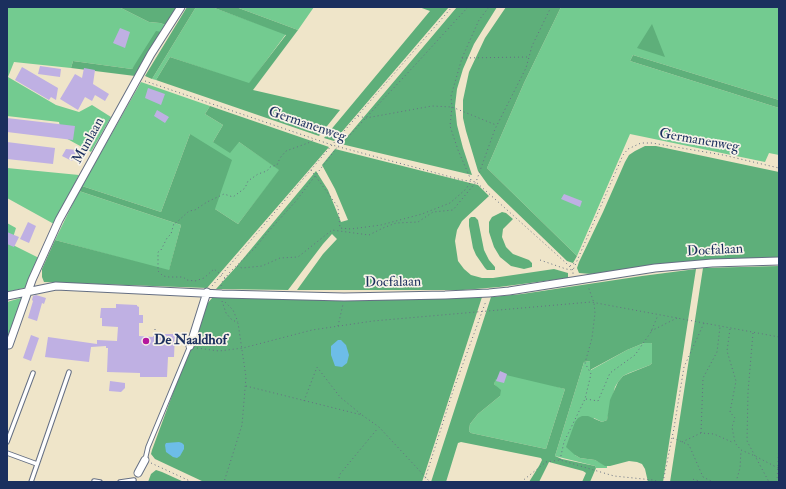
<!DOCTYPE html>
<style>
body{margin:0}
#map{position:relative;width:786px;height:489px;overflow:hidden;background:#efe5c9;font-family:"IM FELL Double Pica",serif}
canvas{display:block}
.frame{position:absolute;inset:0;border:8px solid #1b2f5e;pointer-events:none}
</style>
<div id="map">
<canvas width="786" height="489"></canvas>
<div class="frame"></div>
</div>
<script>
const c = document.querySelector('canvas').getContext('2d');
c.lineJoin = 'round';
function paint(path, color) {
  c.fillStyle = color;
  c.fill(path, 'evenodd');
}
function shape(rows) {
  const path = new Path2D();
  for (const r of rows) {
    path.moveTo(r[0], r[1]);
    for (let i = 2; i < r.length; i += 2) path.lineTo(r[i], r[i + 1]);
  }
  return path;
}
function trace(path, color, width, dash) {
  c.strokeStyle = color;
  c.lineWidth = width;
  c.lineCap = dash ? 'butt' : 'round';
  c.setLineDash(dash || []);
  c.stroke(path);
}
function write(font, color, halo, rows, align = 'center') {
  c.font = font + ' "IM FELL Double Pica",serif';
  c.lineWidth = 3.5;
  c.setLineDash([]);
  c.textBaseline = 'middle';
  c.strokeStyle = halo;
  c.fillStyle = color;
  for (const [text, x, y, turn = 0] of rows) {
    c.save();
    c.translate(x, y);
    c.rotate((+turn || 0) * Math.PI / 180);
    c.textAlign = isNaN(turn) ? turn : align;
    if (halo) c.strokeText(text, 0, 0);
    c.fillText(text, 0, 0);
    c.restore();
  }
}
paint(shape([
 [7,7,119,7,149,22,160,23,166,25,162,32,132,69,73,61,71,68,14,62,8,77,56,105,79,112,92,105,111,117,91,152,62,136,59,122,7,116],
 [196,7,212,7,286,34,249,84,170,57,156,80,152,79],
 [236,7,314,7,298,30],
 [561,7,779,7,779,100,633,55,630,61,779,108,779,155,769,153,765,162,630,134,577,256,487,168,524,83],
 [141,82,210,106,205,114,223,125,213,142,239,142,280,170,238,224,215,209,190,134,161,212,82,186],
 [7,168,79,175,54,224,7,198],
 [79,191,181,225,169,271,55,240],
 [7,223,16,228,11,244,39,258,28,287,7,292],
 [24,297,7,347,7,302],
 [644,343,651,343,652,344,652,363,650,365,629,373,623,376,618,382,615,387,607,420,602,422,594,418,575,455,580,458,595,460,607,466,607,468,596,468,595,466,555,456,584,362,590,361,591,370,627,350],
 [498,369,565,389,546,449,471,433,469,431,470,424,478,414,500,396,496,386,494,384]
]), '#73cb90');
paint(shape([
 [119,7,177,7,166,25,160,23,149,22],
 [187,7,196,7,152,79,145,76],
 [212,7,236,7,298,30,253,90,340,110,319,136,156,80,170,57,249,83,286,35],
 [419,7,449,7,334,141,324,138,430,11],
 [457,7,497,7,474,44,463,69,457,89,455,106,457,125,463,148,472,175,341,144],
 [506,7,561,7,524,83,487,168,577,256,573,263,567,261,488,185,478,171,466,131,463,118,463,100,469,72,485,38],
 [652,24,665,57,637,48],
 [156,31,162,32,135,76,71,68,73,61,132,69],
 [633,55,779,100,779,108,630,61],
 [210,106,329,147,207,288,44,282,42,277,42,269,55,240,169,270,181,225,79,191,82,186,161,212,190,134,232,160,215,209,238,224,279,170,239,142,230,153,213,142,223,125,205,114],
 [645,146,656,146,779,172,779,257,689,261,591,274,579,273,577,268,579,262,603,212,625,162,629,155,635,151],
 [335,149,478,185,489,196,462,221,457,230,455,241,458,261,464,269,471,275,482,278,493,278,554,269,568,273,568,278,499,287,463,290,297,290,323,254,337,239,332,234,323,244,288,290,216,289,237,266,316,171,328,190,341,222,348,220,335,189,322,165],
 [502,212,506,213,513,219,503,229,502,237,506,247,513,254,529,260,532,263,532,267,524,269,511,266,500,257,494,247,489,232,489,222,492,217],
 [471,217,475,217,478,220,484,250,489,260,495,267,495,270,487,270,485,268,476,255,473,248,469,226,469,219],
 [779,266,779,482,670,482,703,268],
 [696,269,663,482,648,482,645,469,642,464,637,462,629,461,610,466,605,466,595,460,580,458,575,455,566,447,575,422,578,418,582,416,588,416,602,422,607,420,610,400,618,382,623,376,630,373,650,365,652,363,652,344,651,343,644,343,627,350,590,370,590,361,584,362,555,456,562,459,595,466,596,468,590,482,582,482,586,473,583,471,549,462,539,482,529,482,539,466,542,460,541,458,461,442,458,443,446,482,431,482,491,297,522,294,642,276],
 [506,375,565,389,546,449,471,433,469,431,470,424,478,414,500,396,501,390,494,384,496,379,504,381],
 [213,297,399,299,482,297,422,482,204,482,155,459,151,454,152,450,205,306],
 [156,470,162,472,184,482,148,482,151,474]
]), '#5eaf7a');
paint(shape([
 [338,340,341,340,346,345,349,355,347,363,342,367,335,366,331,355,331,346],
 [179,442,182,443,184,445,184,449,180,456,177,458,173,457,166,452,165,445,166,443]
]), '#6dbde8');
paint(shape([
 [120,28,130,32,125,48,113,43],
 [40,66,61,69,60,77,38,74],
 [22,67,58,88,56,100,51,97,49,100,15,80],
 [84,68,95,70,93,84,109,94,105,101,95,95,92,101,85,97,78,110,60,99,75,74,82,78],
 [148,88,165,94,161,105,145,98],
 [157,110,169,117,165,123,154,116],
 [7,118,75,126,73,140,7,132],
 [7,142,55,148,53,164,7,159],
 [66,149,77,150,72,161,62,156],
 [564,194,582,201,580,207,561,199],
 [28,222,36,226,29,243,20,239],
 [7,232,19,237,14,247,7,244],
 [36,295,46,298,44,304,42,303,37,321,28,318,33,301,32,300,33,296],
 [116,304,137,305,137,306,139,307,139,315,143,315,143,323,139,323,139,336,153,337,153,334,175,334,174,357,168,357,167,377,140,377,140,373,107,372,108,348,106,348,106,346,91,347,89,362,45,357,48,337,97,344,97,340,117,341,118,327,102,326,102,318,100,318,101,308,116,308],
 [31,335,39,338,31,361,23,358],
 [500,371,507,374,504,383,496,381],
 [110,381,125,383,125,388,121,392,109,391]
]), '#bfb0e3');
const service = shape([
 [7,442,33,373],
 [7,453,37,464],
 [145,460,148,447,190,346],
 [31,482,69,372],
 [94,482,94,481,100,482],
 [120,482,134,480]
]);
const minor = shape([
 [7,296,56,286,222,294,344,297,445,295,489,293,509,291,655,268,712,263,779,261],
 [9,345,32,280,59,220,151,54,181,7],
 [190,346,207,292],
 [138,473,145,460]
]);
trace(service, '#656f83', 5.5);
trace(minor, '#656f83', 9);
trace(shape([
 [462,58,529,57],
 [145,81,332,145,462,180,476,182,566,263,573,270,573,275],
 [358,116,366,118,432,106,452,107,496,125],
 [311,170,338,207,340,228,351,229,381,225,422,214,450,203,466,189,471,181],
 [471,180,458,150,450,126,452,107,451,96,462,58,479,20,489,7],
 [540,260,566,269,573,270,623,155,628,149,641,143,652,143,723,155,779,168],
 [237,266,242,268,262,266,280,258,298,257,332,230,369,235,383,228,396,223,418,222,433,212,453,210,476,182,495,129,526,68,532,46,551,7],
 [570,266,576,262],
 [225,278,214,269,204,278,195,281,187,280,183,277,169,277,163,276,158,271,158,252,161,250,167,238,171,234,174,223,176,223,189,211,195,210,207,202,224,194,233,197,245,188,248,181,258,174,267,171,270,167,277,165,280,158,286,151,308,143,315,139],
 [212,286,332,145,452,7],
 [221,286,222,282,230,272,255,248,267,233,296,201,338,146,349,136,416,64,468,7],
 [222,301,226,313,231,319,238,323,246,377,242,425,224,482],
 [225,302,233,310,238,322],
 [338,326,343,304],
 [730,329,727,351,736,381,730,412,735,418,732,427,735,443,741,450,755,456,778,468],
 [651,331,677,318],
 [753,333,748,392,747,441,769,482],
 [155,334,155,327],
 [197,348,219,351,243,348,312,330,373,321,591,302,779,337],
 [246,386,362,415,379,427,430,482],
 [586,399,598,401,610,373,635,355,651,332,658,315],
 [304,401,317,367,340,397,362,415],
 [701,433,703,378,717,352,720,327],
 [673,438,689,445,703,477,713,482],
 [682,442,701,433,714,434,734,443],
 [560,460,564,442,585,399,591,374,585,363,592,338,595,313,594,303,588,286],
 [151,463,192,482],
 [338,482,340,474,378,428],
 [424,482,453,391,486,301],
 [521,482,546,462,560,460,614,476,653,480,659,482],
 [663,482,674,428,684,367,704,323],
 [690,482,694,479,701,482],
 [736,482,740,468,741,451],
 [777,482,779,442]
]), '#656f83', 1, [1, 3]);
trace(service, '#fff', 3.5);
trace(minor, '#fff', 7);
for (const [x, y, r, color] of [
 [146,341,4,"#b5179e"]
]) {
  const dot = new Path2D();
  dot.arc(x, y, r, 0, 2 * Math.PI);
  c.fillStyle = color;
  c.fill(dot);
  trace(dot, '#f7f3e8', 1.5);
}
write('14px', '#1b2f5e', '#f7f3e8', [
 ["Germanenweg",307,125,19],
 ["Munlaan",89,141,-61],
 ["Germanenweg",699,141,10],
 ["Docfalaan",715,251,-3],
 ["Docfalaan",393,283,-1]
]);
write('bold 14px', '#1b2f5e', '#f7f3e8', [
 ["De Naaldhof",154,341]
], 'left');
</script>
